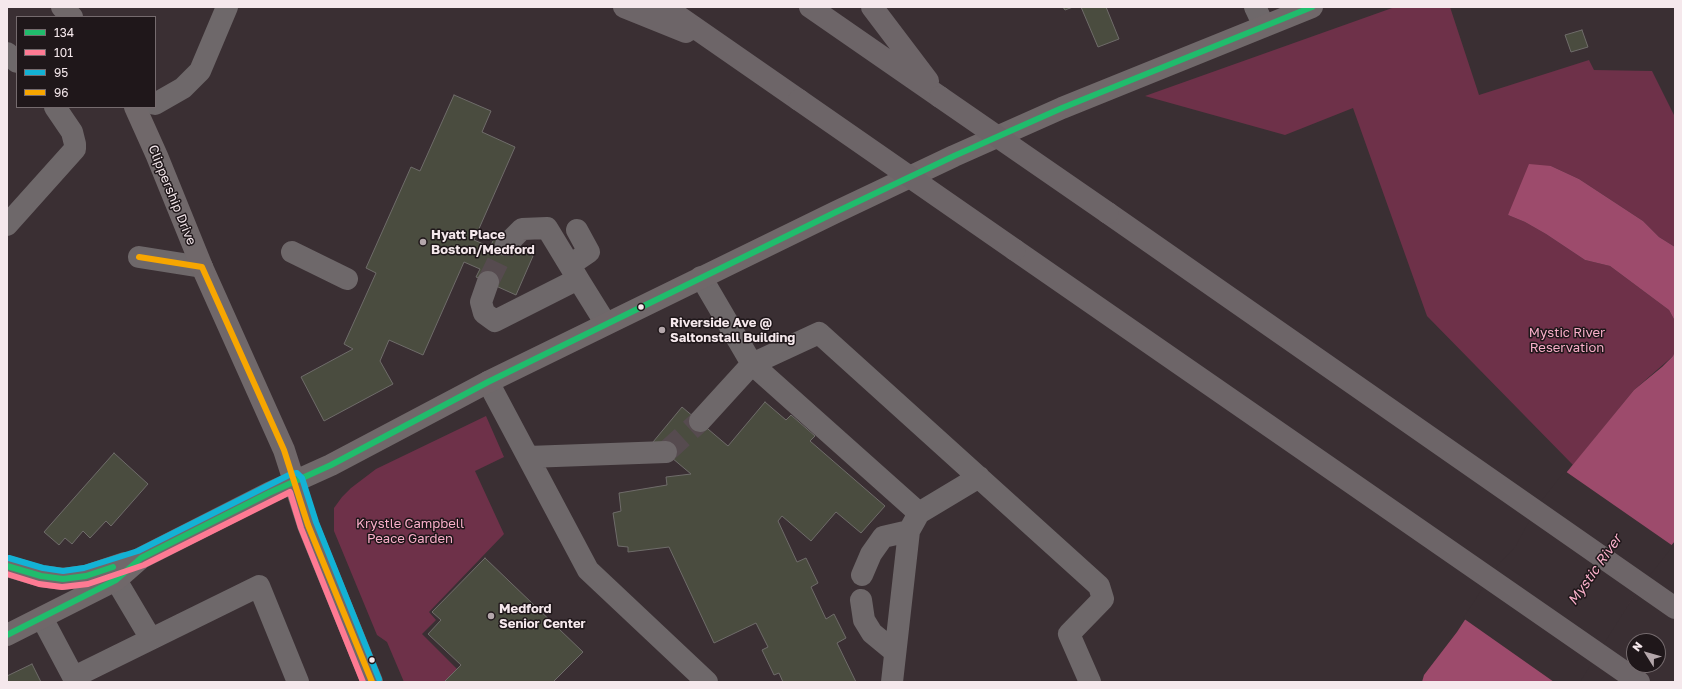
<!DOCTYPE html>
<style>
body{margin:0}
#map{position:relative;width:1682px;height:689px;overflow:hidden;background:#3a2f33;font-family:"Golos Text",sans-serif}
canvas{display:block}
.frame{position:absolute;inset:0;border:8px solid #f5e8ec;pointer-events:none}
.legend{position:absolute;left:16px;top:16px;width:140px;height:92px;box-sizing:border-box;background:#1f171a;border:1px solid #756b6e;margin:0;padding:5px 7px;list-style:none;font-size:12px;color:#f5e8ec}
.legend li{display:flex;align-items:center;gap:8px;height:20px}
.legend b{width:20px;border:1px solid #756b6e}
.north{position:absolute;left:1626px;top:633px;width:40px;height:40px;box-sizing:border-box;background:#1f171a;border:1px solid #756b6e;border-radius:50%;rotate:307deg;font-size:11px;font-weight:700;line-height:16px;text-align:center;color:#f5e8ec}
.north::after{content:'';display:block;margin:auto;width:14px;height:18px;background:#b4a7ab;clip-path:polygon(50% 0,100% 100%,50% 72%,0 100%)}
</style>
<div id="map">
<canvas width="1682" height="689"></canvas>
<div class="frame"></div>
<ul class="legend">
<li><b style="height:5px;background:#20bc6c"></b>134</li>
<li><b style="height:5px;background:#fe7a93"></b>101</li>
<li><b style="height:5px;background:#13b2d5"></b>95</li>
<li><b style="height:5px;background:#f7a600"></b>96</li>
</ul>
<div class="north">N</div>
</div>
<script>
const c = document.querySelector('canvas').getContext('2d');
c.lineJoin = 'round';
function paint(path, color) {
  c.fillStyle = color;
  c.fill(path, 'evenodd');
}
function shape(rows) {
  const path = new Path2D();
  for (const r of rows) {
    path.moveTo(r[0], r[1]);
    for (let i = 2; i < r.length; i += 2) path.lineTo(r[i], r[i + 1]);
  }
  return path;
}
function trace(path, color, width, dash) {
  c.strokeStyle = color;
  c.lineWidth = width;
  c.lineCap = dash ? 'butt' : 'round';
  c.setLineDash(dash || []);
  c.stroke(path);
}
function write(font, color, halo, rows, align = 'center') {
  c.font = font + ' "Golos Text",sans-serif';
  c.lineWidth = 3;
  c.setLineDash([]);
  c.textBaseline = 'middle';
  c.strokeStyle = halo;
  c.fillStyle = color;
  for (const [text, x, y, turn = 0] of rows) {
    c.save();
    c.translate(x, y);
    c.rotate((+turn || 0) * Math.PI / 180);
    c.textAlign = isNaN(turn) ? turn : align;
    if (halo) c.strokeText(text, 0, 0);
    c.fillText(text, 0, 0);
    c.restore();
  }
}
paint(shape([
 [1395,7,1450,7,1479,95,1589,60,1594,70,1652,71,1675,117,1675,247,1659,237,1643,221,1579,179,1551,166,1508,215,1525,222,1546,234,1585,260,1610,266,1669,310,1675,321,1675,351,1673,356,1634,390,1573,465,1427,316,1353,108,1285,135,1145,96],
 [486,416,504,457,475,471,504,534,429,612,436,620,422,634,458,670,447,682,404,682,387,642,377,635,334,531,334,508,342,497,351,488,376,469]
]), '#6e3149');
paint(shape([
 [1529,164,1551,166,1579,179,1643,221,1659,237,1675,247,1675,321,1669,310,1610,266,1585,260,1546,234,1525,222,1508,215],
 [1675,351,1675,541,1648,573,1578,682,1422,682,1424,675,1457,632,1500,566,1517,548,1557,484,1634,390,1662,367,1673,356]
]), '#9d4b6c');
paint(shape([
 [1565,471,1673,546,1635,594,1580,682,1554,682,1463,618,1498,565,1515,547,1538,505]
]), '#3a2f33');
const building = shape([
 [1063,7,1073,7,1065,10,1063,7],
 [1081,7,1106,7,1119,39,1098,47,1081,7],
 [1582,30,1588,47,1571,52,1565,35,1582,30],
 [454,95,491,111,482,132,515,147,474,240,490,247,494,239,533,256,516,295,476,277,480,269,464,262,423,355,389,340,380,361,393,384,324,421,301,377,353,349,344,344,376,273,366,268,411,167,420,171,454,95],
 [765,402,786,420,791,415,815,436,810,441,885,506,861,533,836,512,811,541,782,516,778,521,797,562,806,558,818,583,811,587,826,619,834,614,846,638,837,643,856,682,783,682,779,673,774,675,762,650,768,647,756,623,714,643,669,547,628,552,628,547,618,546,613,513,621,511,619,493,667,485,666,477,691,474,653,442,682,407,728,446,765,402],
 [114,453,148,484,111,526,106,521,90,538,83,531,72,544,65,538,59,545,44,532,114,453],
 [485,558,583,652,553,682,444,682,461,665,428,634,441,620,432,612,485,558],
 [32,664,41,682,7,682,7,676,32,664]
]);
paint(building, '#4a4c3f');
trace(building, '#6f6c6a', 1);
trace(shape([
 [488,282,506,245],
 [666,452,700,421]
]), '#564b4f', 22, [22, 11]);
trace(shape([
 [1255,7,1264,26],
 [7,53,17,62],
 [155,104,183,88,200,71,227,7],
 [7,225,75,149,75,144,72,132,55,107],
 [506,245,522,229,547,228,578,279],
 [292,252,347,279],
 [139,257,202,267],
 [570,265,589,252,577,230],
 [701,277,752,364,919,513,909,531,892,682],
 [488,282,481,302,484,313,495,321,578,279,606,324],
 [488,382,588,570,707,682],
 [700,421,752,364,819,333,1099,586,1103,599,1069,634,1090,682],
 [528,457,666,452],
 [919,513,979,477],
 [862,575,871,554,883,537,909,531],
 [116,580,151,639],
 [861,600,864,620,872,633,895,652],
 [42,618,76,682],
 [74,677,259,586,298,682]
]), '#6e686a', 22);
trace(shape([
 [62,7,72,17],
 [135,107,157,156,202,267,284,450,308,525,372,682],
 [7,566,41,576,63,579,86,576,125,563],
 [7,635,116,580,141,558,269,493,331,465,488,382,836,212,954,156,1062,108,1312,7]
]), '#70686a', 22);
trace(shape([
 [624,7,686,32],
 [665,7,799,100],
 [810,7,940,97],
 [872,7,928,81],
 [1108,213,1675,608],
 [1015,250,1639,682]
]), '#6d6568', 22);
trace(shape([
 [940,97,1108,213],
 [799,100,1015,250]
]), '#6d6568', 22);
trace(shape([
 [7,566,41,576,63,579,86,576,113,567],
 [7,635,116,580,141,558,269,493,331,465,488,382,836,212,954,156,1062,108,1312,7]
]), '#20bc6c', 6);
trace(shape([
 [7,574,39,584,62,587,88,584,144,565,290,492,301,528,363,682]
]), '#fe7a93', 6);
trace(shape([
 [9,558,43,568,63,571,84,568,138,551,291,474,297,473,302,478,316,522,379,679]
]), '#13b2d5', 6);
trace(shape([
 [139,257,202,267,284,450,308,525,372,682]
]), '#f7a600', 6);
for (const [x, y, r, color] of [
 [423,242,4,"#b4a7ab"],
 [641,307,3.5,"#f5e8ec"],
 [662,330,4,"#b4a7ab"],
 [491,616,4,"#b4a7ab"],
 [372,660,3.5,"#f5e8ec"]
]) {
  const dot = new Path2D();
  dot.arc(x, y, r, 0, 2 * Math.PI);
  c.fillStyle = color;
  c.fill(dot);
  trace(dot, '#1f171a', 1.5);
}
write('13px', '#f5e8ec', '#1f171a', [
 ["Clippership Drive",172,195,68]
]);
write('bold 13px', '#f5e8ec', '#1f171a', [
 ["Hyatt Place",431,235],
 ["Boston/Medford",431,250],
 ["Riverside Ave @",670,323],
 ["Saltonstall Building",670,338],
 ["Medford",499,609],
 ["Senior Center",499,624]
], 'left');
write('13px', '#f8aec8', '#1f171a', [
 ["Mystic River",1567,333],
 ["Reservation",1567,348],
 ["Krystle Campbell",410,524],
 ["Peace Garden",410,539]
]);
write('italic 14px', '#fab0ca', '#1f171a', [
 ["Mystic River",1595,570,-55]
]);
</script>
